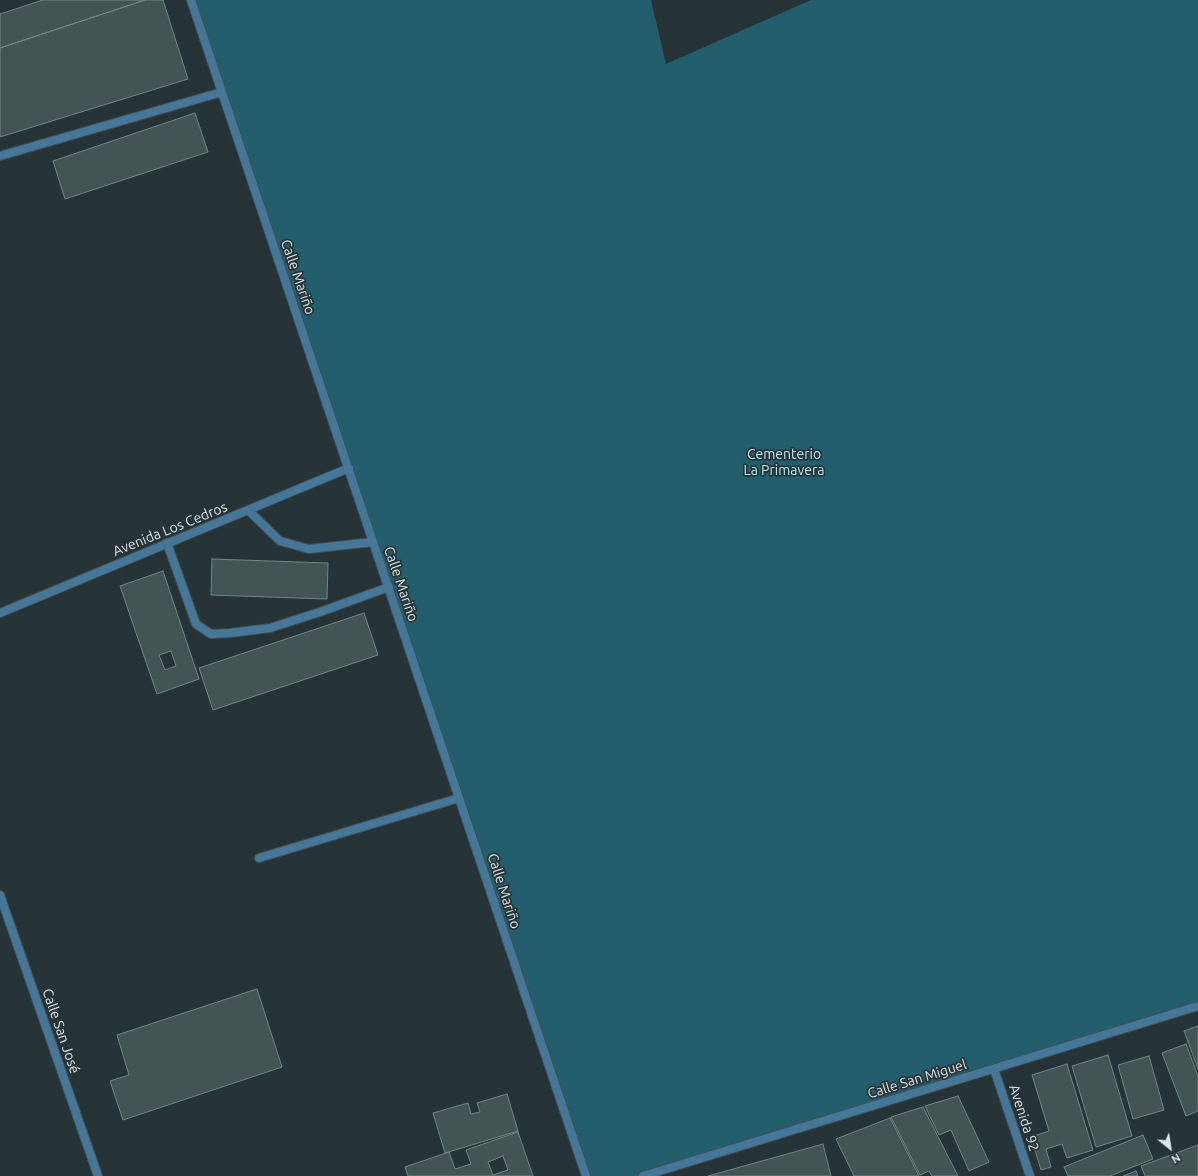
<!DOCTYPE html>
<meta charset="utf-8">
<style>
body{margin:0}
#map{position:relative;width:1198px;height:1176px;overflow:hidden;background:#263438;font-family:Ubuntu,sans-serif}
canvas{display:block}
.north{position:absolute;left:1150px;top:1128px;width:40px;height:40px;-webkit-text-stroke:3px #263438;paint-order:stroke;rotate:150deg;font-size:11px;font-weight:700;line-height:16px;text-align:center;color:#dce5e7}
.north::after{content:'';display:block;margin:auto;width:14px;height:18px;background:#dce5e7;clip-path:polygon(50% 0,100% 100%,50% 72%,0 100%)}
</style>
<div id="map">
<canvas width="1198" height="1176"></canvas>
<div class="north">N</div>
</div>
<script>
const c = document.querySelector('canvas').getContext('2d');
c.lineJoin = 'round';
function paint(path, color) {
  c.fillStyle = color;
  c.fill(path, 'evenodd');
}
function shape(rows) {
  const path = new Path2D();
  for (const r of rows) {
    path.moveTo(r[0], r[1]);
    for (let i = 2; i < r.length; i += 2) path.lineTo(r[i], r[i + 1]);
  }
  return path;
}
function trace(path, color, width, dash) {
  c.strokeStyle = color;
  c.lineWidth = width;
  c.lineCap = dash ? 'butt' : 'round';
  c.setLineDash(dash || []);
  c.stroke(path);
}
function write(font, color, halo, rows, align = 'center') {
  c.font = font + ' Ubuntu,sans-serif';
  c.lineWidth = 3.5;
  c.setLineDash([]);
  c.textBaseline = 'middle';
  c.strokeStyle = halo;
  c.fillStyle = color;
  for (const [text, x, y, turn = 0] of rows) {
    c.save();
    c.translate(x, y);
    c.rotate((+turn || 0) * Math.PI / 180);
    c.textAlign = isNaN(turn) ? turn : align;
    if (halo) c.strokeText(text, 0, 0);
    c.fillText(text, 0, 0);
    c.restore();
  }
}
paint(shape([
 [191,0,651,0,666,64,811,0,1198,0,1198,1002,642,1176,586,1176]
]), '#235e6d');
const building = shape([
 [43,0,145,0,0,48,0,14,43,0],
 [145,0,163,0,188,79,0,137,0,48,145,0],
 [195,113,208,152,65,199,53,161,195,113],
 [212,559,328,563,327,599,211,595,212,559],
 [163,571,199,679,157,694,120,586,163,571],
 [171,651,176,666,165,670,159,655,171,651],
 [364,613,378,655,213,710,199,668,364,613],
 [257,989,282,1067,123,1120,110,1081,129,1075,117,1035,257,989],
 [1198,1026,1198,1069,1184,1031,1198,1026],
 [1186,1044,1198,1076,1198,1111,1186,1116,1162,1053,1186,1044],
 [1108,1055,1132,1136,1096,1147,1072,1066,1108,1055],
 [1149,1056,1164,1110,1133,1119,1118,1065,1149,1056],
 [1067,1064,1093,1150,1067,1158,1062,1144,1046,1149,1051,1167,1041,1170,1031,1137,1049,1131,1032,1075,1067,1064],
 [507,1094,518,1131,445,1153,433,1113,468,1103,471,1114,480,1112,477,1103,507,1094],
 [958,1096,989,1162,969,1171,951,1130,939,1135,925,1106,958,1096],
 [923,1107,958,1176,932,1176,929,1171,920,1175,891,1117,923,1107],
 [890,1118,919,1176,854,1176,836,1139,890,1118],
 [518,1132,533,1176,408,1176,405,1167,449,1152,455,1169,471,1164,466,1150,518,1132],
 [503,1156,508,1170,493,1175,488,1162,503,1156],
 [1143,1135,1153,1159,1110,1176,1068,1176,1064,1167,1143,1135],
 [823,1144,831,1176,708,1176,823,1144],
 [1198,1145,1198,1176,1145,1176,1141,1166,1198,1145],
 [1136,1171,1138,1176,1123,1176,1136,1171]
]);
paint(building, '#445454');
trace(building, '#748585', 1);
const service = shape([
 [249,511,280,541,309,549,373,542],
 [167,543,196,624,211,634,230,633,270,628,320,612,389,587],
 [259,858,459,798]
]);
const minor = shape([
 [191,0,586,1176],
 [0,156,222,92],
 [0,613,349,468],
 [0,895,98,1176],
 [994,1069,1030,1176],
 [643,1176,1198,1006]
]);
trace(service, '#435054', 10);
trace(minor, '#435054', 10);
trace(service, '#457898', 8);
trace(minor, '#457898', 8);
write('14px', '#dce5e7', '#263438', [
 ["Calle Mariño",298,277,71],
 ["Avenida Los Cedros",170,529,-22],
 ["Calle Mariño",401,584,71],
 ["Calle Mariño",504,891,72],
 ["Calle San José",61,1031,71],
 ["Calle San Miguel",917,1079,-17],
 ["Avenida 92",1024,1118,72]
]);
write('14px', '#b8e9f6', '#263438', [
 ["Cementerio",784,454],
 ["La Primavera",784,470]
]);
</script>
